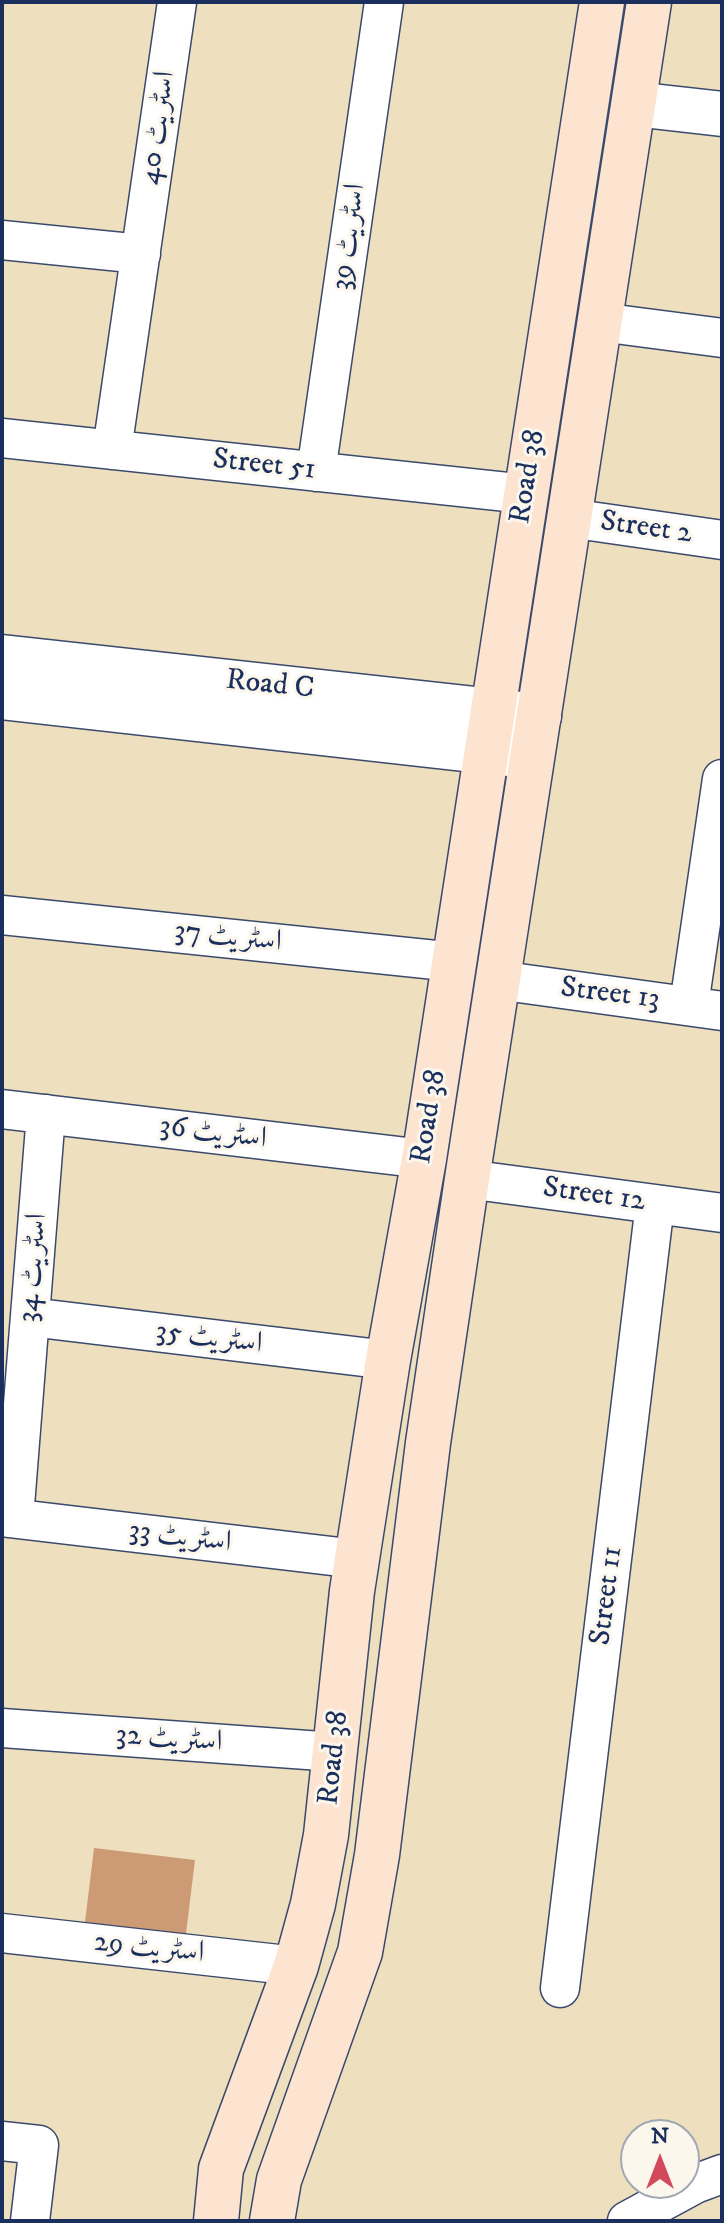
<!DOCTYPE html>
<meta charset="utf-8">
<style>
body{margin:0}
#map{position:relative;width:724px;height:2223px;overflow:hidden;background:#eee0be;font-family:"IM FELL DW Pica",serif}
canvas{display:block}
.frame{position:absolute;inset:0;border:4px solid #1b2f5e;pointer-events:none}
.north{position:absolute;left:620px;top:2119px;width:80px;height:80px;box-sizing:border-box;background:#fbf7ec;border:2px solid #a1a7b3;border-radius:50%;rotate:0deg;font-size:22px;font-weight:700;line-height:32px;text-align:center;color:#1b2f5e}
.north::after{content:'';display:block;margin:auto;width:28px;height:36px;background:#d1495b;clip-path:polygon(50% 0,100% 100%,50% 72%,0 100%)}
</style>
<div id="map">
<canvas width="724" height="2223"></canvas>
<div class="frame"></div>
<div class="north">N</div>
</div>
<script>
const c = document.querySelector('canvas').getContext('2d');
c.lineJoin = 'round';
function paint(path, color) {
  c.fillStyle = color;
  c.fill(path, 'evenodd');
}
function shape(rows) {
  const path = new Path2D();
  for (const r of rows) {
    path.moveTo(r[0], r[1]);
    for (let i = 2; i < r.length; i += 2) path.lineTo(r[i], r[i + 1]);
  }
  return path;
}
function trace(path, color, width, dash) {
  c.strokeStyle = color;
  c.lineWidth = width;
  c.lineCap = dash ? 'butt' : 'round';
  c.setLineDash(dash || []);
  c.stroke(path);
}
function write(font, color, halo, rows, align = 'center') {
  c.font = font + ' "IM FELL DW Pica",Amiri,serif';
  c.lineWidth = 6;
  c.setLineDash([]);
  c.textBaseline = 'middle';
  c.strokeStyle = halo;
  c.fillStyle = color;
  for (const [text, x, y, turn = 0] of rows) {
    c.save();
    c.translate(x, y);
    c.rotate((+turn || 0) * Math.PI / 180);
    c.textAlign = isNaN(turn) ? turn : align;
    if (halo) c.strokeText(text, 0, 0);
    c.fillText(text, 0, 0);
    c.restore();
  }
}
paint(shape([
 [94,1848,195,1860,185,1942,84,1930]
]), '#cc9b75');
const minor = shape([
 [2,240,141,254],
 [600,322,722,338],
 [2,438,526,494],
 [112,450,177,2],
 [316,472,384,2],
 [569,518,722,540],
 [2,915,455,962],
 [497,980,722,1011],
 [689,1005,722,779],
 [2,1109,424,1159],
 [467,1179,722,1213],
 [30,1317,388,1360],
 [2,1517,357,1559],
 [14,1518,46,1114],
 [2,1728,335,1752],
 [2,1933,296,1966],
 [560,1988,655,1204],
 [2,2141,39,2145,30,2221],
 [627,2221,695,2184,722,2174]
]);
const tertiary = shape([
 [634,104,722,114],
 [2,657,539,716],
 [2,697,526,756]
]);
const secondary = shape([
 [216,2221,221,2169,296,1966,313,1904,326,1835,352,1591,388,1360,424,1159,602,2],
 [272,2221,279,2180,360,1952,377,1855,428,1443,467,1179,649,2]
]);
trace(minor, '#3b4a6c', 41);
trace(tertiary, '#3b4a6c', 47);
trace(secondary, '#3b4a6c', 47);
trace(minor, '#fff', 38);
trace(tertiary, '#fff', 44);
trace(secondary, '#fde4d1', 44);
write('30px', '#1b2f5e', '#fbf7ec', [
 ["اسٹریٹ 40",159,128,-82],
 ["اسٹریٹ 39",350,237,-82],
 ["Street 51",264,466,6],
 ["Road 38",529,477,-81],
 ["Street 2",646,529,8],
 ["Road C",270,686,6],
 ["اسٹریٹ 37",228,938,6],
 ["Street 13",610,995,7],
 ["Road 38",430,1117,-81],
 ["اسٹریٹ 36",213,1134,7],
 ["Street 12",594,1196,8],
 ["اسٹریٹ 34",34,1268,-85],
 ["اسٹریٹ 35",209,1339,7],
 ["اسٹریٹ 33",180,1538,7],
 ["Street 11",608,1596,-83],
 ["اسٹریٹ 32",169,1740,4],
 ["Road 38",335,1758,-84],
 ["اسٹریٹ 29",149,1949,6]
]);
</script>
